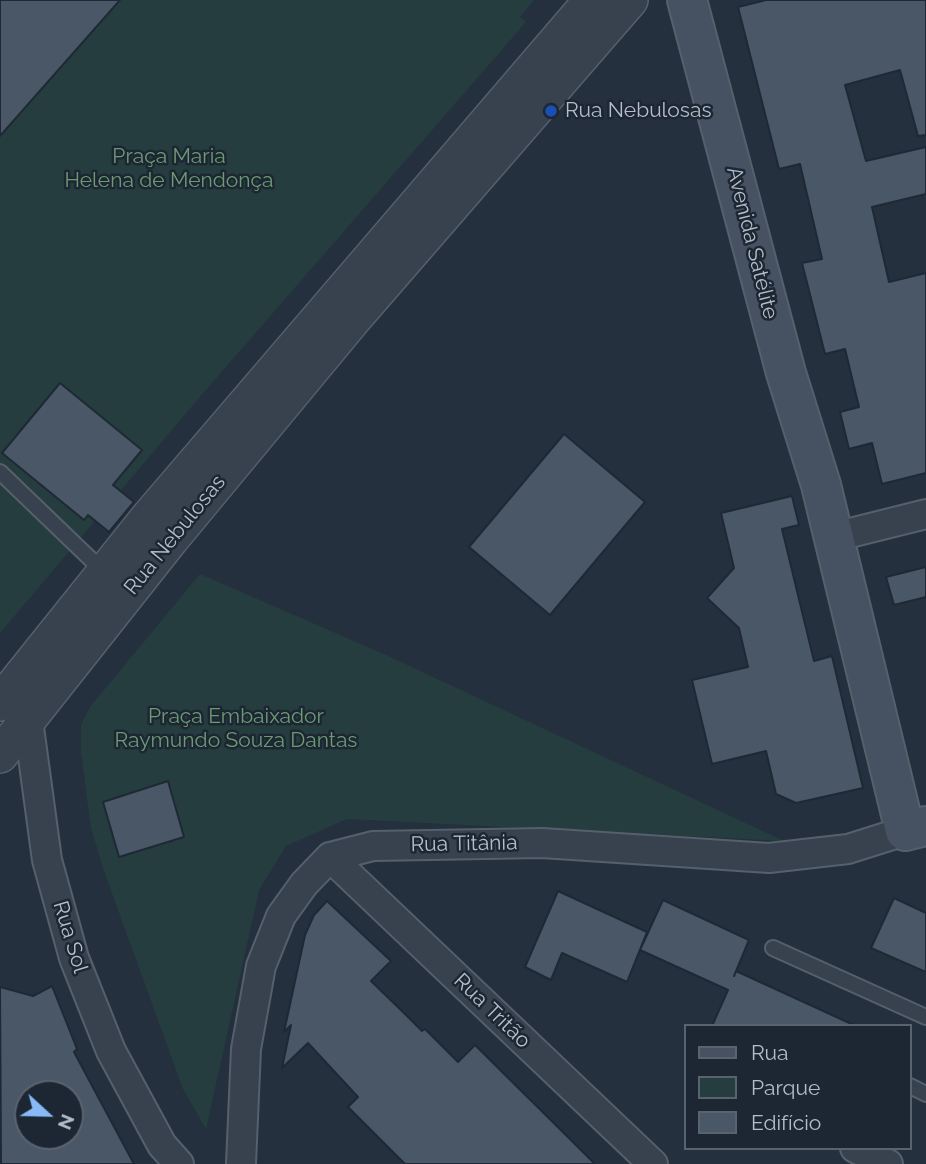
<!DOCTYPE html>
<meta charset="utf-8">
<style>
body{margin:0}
#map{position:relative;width:926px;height:1164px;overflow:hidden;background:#24303e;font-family:Raleway,sans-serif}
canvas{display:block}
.legend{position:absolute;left:684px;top:1024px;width:228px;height:126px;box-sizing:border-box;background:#1d2733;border:2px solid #59636f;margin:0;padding:9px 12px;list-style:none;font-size:21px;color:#b4bdc9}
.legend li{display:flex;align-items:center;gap:14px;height:35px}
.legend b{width:35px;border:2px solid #59636f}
.north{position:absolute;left:14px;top:1080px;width:70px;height:70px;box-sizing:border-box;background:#1d2733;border:2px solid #59636f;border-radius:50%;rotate:112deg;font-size:19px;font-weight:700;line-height:28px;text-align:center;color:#b4bdc9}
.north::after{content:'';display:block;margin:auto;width:24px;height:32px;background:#89baf8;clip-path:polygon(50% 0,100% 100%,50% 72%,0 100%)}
</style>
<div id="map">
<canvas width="926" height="1164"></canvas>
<ul class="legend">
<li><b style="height:9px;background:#465161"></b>Rua</li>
<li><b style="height:19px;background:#263d3f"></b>Parque</li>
<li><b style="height:19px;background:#4a5767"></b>Edifício</li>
</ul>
<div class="north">N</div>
</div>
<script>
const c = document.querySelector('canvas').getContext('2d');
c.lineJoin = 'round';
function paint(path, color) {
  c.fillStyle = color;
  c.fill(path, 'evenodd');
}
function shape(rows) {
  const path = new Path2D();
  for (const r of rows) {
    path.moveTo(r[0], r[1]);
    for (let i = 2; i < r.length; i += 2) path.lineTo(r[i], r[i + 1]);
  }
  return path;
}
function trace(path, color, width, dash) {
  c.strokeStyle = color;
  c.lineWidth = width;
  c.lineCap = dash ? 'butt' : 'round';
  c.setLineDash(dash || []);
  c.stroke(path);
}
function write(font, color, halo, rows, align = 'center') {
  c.font = font + ' Raleway,sans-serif';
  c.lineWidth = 5;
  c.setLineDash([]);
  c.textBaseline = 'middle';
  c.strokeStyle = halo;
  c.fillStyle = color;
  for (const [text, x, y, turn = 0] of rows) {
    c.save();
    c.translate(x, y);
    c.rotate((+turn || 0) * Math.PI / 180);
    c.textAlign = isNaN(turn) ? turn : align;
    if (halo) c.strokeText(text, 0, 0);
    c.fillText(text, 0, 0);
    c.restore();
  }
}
paint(shape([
 [0,0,534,0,520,17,526,22,199,398,0,633],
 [200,574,386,655,784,841,347,819,286,846,259,890,206,1129,183,1089,105,874,91,828,81,753,81,725,90,707]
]), '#263d3f');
const building = shape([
 [0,0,120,0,0,136,0,0],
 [766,0,926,0,926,135,918,136,900,70,845,85,866,161,926,147,926,194,872,207,889,282,926,273,926,473,882,484,872,443,849,449,840,412,859,407,845,349,825,354,802,263,822,259,800,164,779,169,738,7,766,0],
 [60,383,142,450,113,485,134,502,109,532,88,515,84,520,2,453,60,383],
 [564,434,645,502,550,615,469,547,564,434],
 [792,496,799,525,782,529,814,661,832,656,863,788,796,803,776,794,766,751,712,764,692,680,748,667,739,628,707,598,734,568,721,513,792,496],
 [926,567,926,597,894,605,886,577,926,567],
 [168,781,184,837,119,857,103,802,168,781],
 [558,891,647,932,627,982,562,953,551,980,525,967,558,891],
 [894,898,926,913,926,972,871,948,894,898],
 [663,900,749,940,734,976,736,971,856,1026,712,1026,728,990,640,950,663,900],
 [327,901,391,961,371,981,406,1015,422,1031,425,1029,458,1062,475,1045,595,1164,405,1164,348,1107,358,1097,308,1043,282,1068,291,1025,284,1032,305,935,314,915,327,901],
 [52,986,77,1049,74,1052,134,1164,1,1164,0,987,33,996,52,986],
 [28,1094,70,1094,70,1136,28,1136,28,1094]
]);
paint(building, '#4a5767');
trace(building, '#1f2935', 2);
const service = shape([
 [0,472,104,572],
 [773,948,926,1017],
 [910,1086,926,1094]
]);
const minor = shape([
 [834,537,926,514],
 [19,712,28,720,47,860,74,958,111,1051,162,1145,179,1164],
 [330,857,653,1164],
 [855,1148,888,1164],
 [241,1164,246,1049,261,966,281,916,304,884,330,857,373,846,542,843,769,858,848,849,905,831]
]);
const tertiary = shape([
 [0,703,148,518,592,0],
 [0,755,171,539,355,317,630,0]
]);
const secondary = shape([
 [687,0,786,373,821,485,905,831,926,826]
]);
trace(service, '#56606c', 18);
trace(minor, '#56606c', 32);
trace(tertiary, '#56606c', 38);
trace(secondary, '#56606c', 42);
trace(service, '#38424e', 14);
trace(minor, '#38424e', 28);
trace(tertiary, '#38424e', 35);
trace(secondary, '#465161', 38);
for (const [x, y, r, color] of [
 [551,111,7,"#1a4fb4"]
]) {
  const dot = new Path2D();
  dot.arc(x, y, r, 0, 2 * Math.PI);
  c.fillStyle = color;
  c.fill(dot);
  trace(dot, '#1d2733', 2.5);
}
write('21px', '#b4bdc9', '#1d2733', [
 ["Rua Nebulosas",565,111]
], 'left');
write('21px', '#6b9a73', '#1d2733', [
 ["Praça Maria",169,157],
 ["Helena de Mendonça",169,181],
 ["Praça Embaixador",236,717],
 ["Raymundo Souza Dantas",236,741]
]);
write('21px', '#b4bdc9', '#1d2733', [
 ["Avenida Satélite",752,243,76],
 ["Rua Nebulosas",175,535,-51],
 ["Rua Titânia",464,844,-1],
 ["Rua Sol",70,937,73],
 ["Rua Tritão",492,1011,44]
]);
</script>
